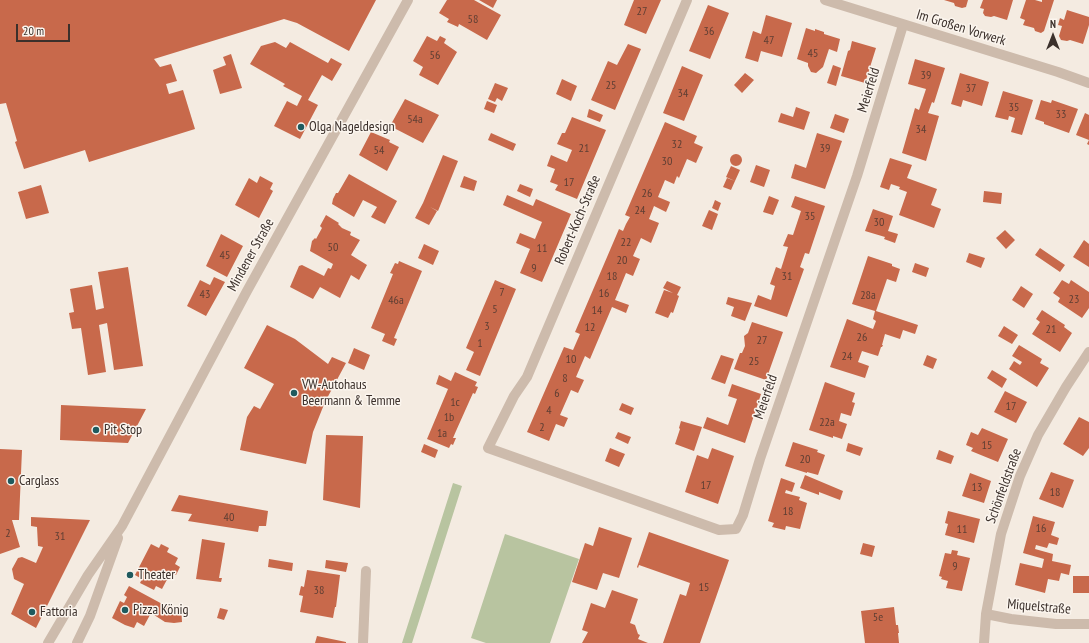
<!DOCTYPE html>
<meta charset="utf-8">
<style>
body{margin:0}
#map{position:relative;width:1089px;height:643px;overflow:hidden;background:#f4ebe1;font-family:"PT Sans Narrow",sans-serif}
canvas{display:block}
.north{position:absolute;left:1033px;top:16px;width:40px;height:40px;-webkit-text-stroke:3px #fbf5ee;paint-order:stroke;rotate:0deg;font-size:11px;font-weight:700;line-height:16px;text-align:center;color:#3b302b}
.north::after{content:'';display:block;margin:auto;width:14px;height:18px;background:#3b302b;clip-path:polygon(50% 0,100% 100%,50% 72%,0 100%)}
.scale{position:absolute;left:16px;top:24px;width:54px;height:18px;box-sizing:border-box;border:2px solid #3b302b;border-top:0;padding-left:5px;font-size:12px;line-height:14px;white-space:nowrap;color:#3b302b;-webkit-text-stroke:3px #fbf5ee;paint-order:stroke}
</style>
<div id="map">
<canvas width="1089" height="643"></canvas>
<div class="north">N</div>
<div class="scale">20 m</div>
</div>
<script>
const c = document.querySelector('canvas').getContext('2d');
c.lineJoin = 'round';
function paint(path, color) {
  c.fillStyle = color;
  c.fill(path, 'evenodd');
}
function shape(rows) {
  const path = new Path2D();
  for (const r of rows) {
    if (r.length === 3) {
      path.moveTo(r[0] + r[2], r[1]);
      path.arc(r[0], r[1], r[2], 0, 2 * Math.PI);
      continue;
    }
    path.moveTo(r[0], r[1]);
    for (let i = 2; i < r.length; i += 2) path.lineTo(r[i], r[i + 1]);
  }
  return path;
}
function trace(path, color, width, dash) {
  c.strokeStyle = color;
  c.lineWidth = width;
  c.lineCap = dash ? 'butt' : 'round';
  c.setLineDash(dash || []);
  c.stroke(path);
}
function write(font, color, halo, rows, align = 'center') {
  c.font = font + ' "PT Sans Narrow",sans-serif';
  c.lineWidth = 3;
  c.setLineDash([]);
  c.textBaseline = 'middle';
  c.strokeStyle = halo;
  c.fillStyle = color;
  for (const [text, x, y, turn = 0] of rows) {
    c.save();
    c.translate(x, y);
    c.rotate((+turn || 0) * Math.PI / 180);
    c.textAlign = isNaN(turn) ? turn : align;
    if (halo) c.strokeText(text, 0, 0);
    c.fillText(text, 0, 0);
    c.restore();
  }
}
paint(shape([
 [453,483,462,486,412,643,402,643],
 [505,534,579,559,550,643,486,643,471,638]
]), '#b8c4a0');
paint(shape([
 [0,0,376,0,349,51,297,23,284,19,154,59,160,67,171,64,177,81,166,84,169,94,183,90,195,129,89,162,85,150,24,169,15,142,17,141,6,103,0,104],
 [447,0,474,0,501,15,487,40,459,24,458,27,447,22,449,19,439,13],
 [479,0,497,0,493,8],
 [634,0,661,0,646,34,624,25],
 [944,0,968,0,966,7,962,8,955,6,954,3],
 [983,0,1013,0,1007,20,994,16,991,17,985,16,983,13,984,9,980,8],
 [1026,0,1035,0,1042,2,1042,0,1054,0,1044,31,1041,33,1035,31,1034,28,1023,25,1025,20,1020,18],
 [708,5,729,13,710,59,689,51],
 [1067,10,1089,17,1089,25,1083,44,1070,40,1067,41,1061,40,1059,36,1062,26,1058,25,1060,18,1064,20],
 [766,15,792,23,782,57,761,51,758,62,745,58,753,31,761,34],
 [806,28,815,31,815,29,824,32,824,34,840,39,837,52,829,49,823,67,816,73,811,72,808,66,808,63,797,59],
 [427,36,437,41,440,36,446,39,444,43,457,52,438,85,419,75,423,67,413,61],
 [852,41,876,48,865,83,841,76,848,51,850,50],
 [275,42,286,48,290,42,328,63,331,58,342,64,332,81,322,75,308,100,318,105,300,139,274,126,287,101,297,106,302,96,283,86,285,84,250,64,261,46],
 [628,44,641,49,615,110,591,100,608,61,617,65],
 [231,54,242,88,220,94,213,70,226,65,223,57],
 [915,59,945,68,934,103,932,102,928,113,939,116,926,161,902,153,915,108,919,110,926,89,908,84],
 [833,65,841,68,836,86,827,83],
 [682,66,703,75,684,121,663,113],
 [745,73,754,80,742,93,734,85],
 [960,73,989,82,982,106,963,100,961,107,951,104],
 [562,79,577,86,571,101,556,94],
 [495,83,508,88,502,101,497,98,495,102,488,99],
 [1003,91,1033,100,1022,135,1011,132,1015,118,1009,116,1008,120,995,117],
 [405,99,439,115,423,143,390,126],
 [1041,100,1051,103,1052,100,1078,109,1069,133,1044,124,1044,122,1035,119],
 [487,101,497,105,494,113,484,109],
 [796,107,810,112,804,130,778,122,781,113,793,117],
 [589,109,603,115,600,122,587,117],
 [1085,113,1089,115,1089,145,1087,144,1089,140,1076,135],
 [835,114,849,119,844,133,830,128],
 [572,117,606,130,577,199,555,190,558,185,550,182,555,169,547,166,551,155,567,162,572,150,557,144,562,133,565,133],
 [665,122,697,136,694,143,703,147,696,163,687,159,679,178,677,176,674,184,665,180,658,197,670,202,669,205,666,212,654,206,649,219,659,223,651,243,641,238,633,256,640,259,633,276,626,273,615,300,629,305,626,313,612,307,590,359,585,356,576,377,584,380,578,393,571,390,560,415,568,418,564,427,556,424,549,441,527,432,564,347,573,350,580,334,575,332,619,229,623,231,626,224,630,217,625,215],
 [371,132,390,140,389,142,399,147,387,171,359,155],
 [491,133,516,144,513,151,488,140],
 [817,133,842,141,825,189,791,178,795,164,806,168],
 [736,160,6],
 [443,155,458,161,438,211,430,207,437,211,429,225,415,218,423,203],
 [890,158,912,165,907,178,937,189,931,205,941,209,934,228,899,215,907,192,899,189,900,187,891,184,889,190,880,187],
 [756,165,770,170,764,187,750,182],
 [731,166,740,170,735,181,726,177],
 [349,174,397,201,385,224,371,217,377,207,363,200,354,217,332,204,333,199,336,193,338,193],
 [260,176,273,183,270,189,273,191,259,218,235,205,249,178,257,183],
 [464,176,477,181,474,191,460,187],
 [727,178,735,181,731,190,723,187],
 [520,184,533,189,530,197,517,191],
 [41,185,49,213,26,219,18,192],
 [984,191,1002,193,1001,204,983,202],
 [507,195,533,206,536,199,571,214,542,282,520,273,530,249,516,243,520,233,535,239,542,222,503,205],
 [769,196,779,200,773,215,763,212],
 [795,196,825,206,809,254,805,253,800,267,804,269,787,317,754,306,758,295,771,300,775,286,770,284,776,267,781,269,788,247,783,246,788,234,793,235,801,211,791,207],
 [715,200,721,203,718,211,712,208],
 [873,209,893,216,888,231,898,234,895,243,884,239,885,237,865,231],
 [709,210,718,214,712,230,702,226],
 [326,215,339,223,338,224,342,228,351,232,350,235,360,240,351,255,367,265,359,280,351,275,340,298,320,287,313,299,290,287,299,266,302,265,324,276,328,268,331,269,333,264,310,251,312,241,315,238,316,239,322,228,320,226],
 [1005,230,1015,240,1006,249,996,238],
 [221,234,243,246,227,277,206,266],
 [1084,240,1089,244,1089,267,1073,257],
 [424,244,439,251,433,265,418,258],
 [1040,248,1065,265,1060,272,1035,255],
 [969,253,985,258,981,268,966,262],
 [868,256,892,264,892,266,900,269,896,282,887,279,876,311,918,325,915,334,903,330,900,339,885,334,882,345,883,345,882,347,881,347,878,356,862,351,858,362,869,366,865,378,830,367,847,319,873,329,876,321,873,319,875,311,852,304],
 [399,261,422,271,394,338,397,339,394,346,382,341,385,334,371,328,393,274,390,273,395,263,398,264],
 [915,263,929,268,926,277,912,272],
 [128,267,143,366,114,370,107,323,99,325,106,372,88,375,81,328,72,329,69,313,74,312,70,289,92,285,96,310,104,308,98,272],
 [214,277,225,282,206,316,187,306,200,280,210,285],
 [495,280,516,289,480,376,466,370,474,352,466,348],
 [1062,280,1069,284,1071,280,1089,292,1089,308,1082,318,1058,302,1060,298,1053,293],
 [667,281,681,287,677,295,679,296,673,313,671,312,668,318,655,313,664,290,673,293,663,288],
 [1021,286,1033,294,1024,308,1012,300],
 [728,297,752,303,745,321,731,316,734,307,726,304],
 [1042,310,1065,325,1064,327,1072,333,1060,352,1032,334,1040,322,1036,319],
 [752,322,783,332,766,380,734,369,740,353,742,353,745,346,744,336,748,333],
 [267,325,295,339,328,364,332,357,346,363,325,402,313,432,306,464,240,450,247,417,254,406,260,409,274,384,244,368],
 [1004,326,1018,335,1012,344,998,336],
 [1019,345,1042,359,1040,363,1049,368,1037,387,1009,369,1014,361,1020,365,1022,362,1012,356],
 [354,348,370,355,364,370,348,363],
 [721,355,734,359,725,384,711,379],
 [927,355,937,359,933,369,923,365],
 [992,370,1007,379,1002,388,987,378],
 [455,372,477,382,475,386,478,387,475,394,473,393,456,431,453,438,456,438,453,445,451,444,449,448,427,439,448,389,436,384,439,375,451,381],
 [825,382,855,393,852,402,855,403,851,416,841,413,839,421,847,424,842,439,833,436,833,438,809,430],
 [732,384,761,394,745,443,703,428,707,417,728,425,737,399,728,396],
 [1005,391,1027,402,1016,423,994,412],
 [622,403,634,408,631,415,619,410],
 [61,405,146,409,128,443,60,440],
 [1079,417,1089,422,1089,448,1083,456,1063,444],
 [681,421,702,427,694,451,675,444,680,429,679,428],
 [982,428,1008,439,998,462,971,451,973,448,966,445,971,432,978,435],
 [618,432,631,437,628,444,615,438],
 [326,435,363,436,360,508,323,500],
 [793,442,818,450,817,452,825,455,818,475,807,472,807,473,785,466],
 [848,443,863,448,860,456,846,451],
 [424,444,438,450,435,458,421,452],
 [610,448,625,454,619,467,605,461],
 [712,448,734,456,718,504,685,492,697,455,708,459],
 [0,449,22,450,19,520,12,520,20,547,0,554],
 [939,450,954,456,951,464,936,459],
 [1051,472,1074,480,1063,508,1039,499],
 [970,473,991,481,984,503,962,496],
 [805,475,843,491,840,500,819,492,819,495,800,488],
 [781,478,795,483,792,492,786,490,785,493,800,497,799,500,807,503,800,529,786,526,785,530,772,527,774,523,768,521],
 [179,495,268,511,266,526,259,526,258,532,188,521,192,514,171,511],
 [948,511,980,519,974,543,945,535,948,524,945,523],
 [1033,516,1055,522,1051,535,1059,538,1057,545,1049,543,1047,548,1036,545,1035,549,1053,554,1052,561,1071,565,1069,575,1061,573,1059,581,1048,579,1045,593,1015,585,1020,563,1042,568,1044,559,1023,553],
 [31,517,90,520,36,628,11,614,24,584,14,579,12,569,18,558,22,557,36,563,43,547,38,546,37,527,31,526],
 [599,527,632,538,619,578,603,573,597,590,572,582,585,543,593,546],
 [649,532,729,560,700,643,663,643,680,594,686,596,690,583,639,565,638,568,637,567],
 [202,539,225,543,219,578,222,578,221,582,196,579],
 [863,543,875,546,872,557,860,554],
 [151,544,159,548,161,544,169,548,167,552,178,558,175,564,180,567,176,575,171,572,162,589,156,586,154,590,140,583,142,579,135,575],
 [952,550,958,551,957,555,970,558,962,591,946,588,948,581,941,579,942,577,939,576,945,553,951,554],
 [269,559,293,563,292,571,268,567],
 [326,560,348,563,346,572,325,568],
 [307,570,340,575,336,607,335,607,333,618,300,612,303,596,299,595,301,586,304,587],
 [1073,576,1089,576,1089,593,1073,593],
 [129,586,166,606,181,606,182,622,174,623,165,622,151,613,144,626,137,622,134,628,125,625,112,618,120,601,124,603,127,597,124,595],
 [612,590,638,599,630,623,635,625,638,634,640,635,638,639,648,643,582,643,588,632,582,630,591,603,605,608],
 [894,607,896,625,898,625,899,633,898,633,899,643,865,643,861,611],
 [220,608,228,610,224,620,217,618],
 [317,636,346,642,346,643,315,643]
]), '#c8694b');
trace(shape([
 [687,0,527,377,514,396,488,448,719,530,736,529,743,515,760,459,857,176,903,25],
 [825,0,1058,72,1089,83],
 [986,614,1011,619,1056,624,1089,624],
 [48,643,88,575,122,526,247,291,408,0],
 [77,643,90,616,118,538],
 [363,643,366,571],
 [984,643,986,614,1001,534,1020,476,1038,435,1066,387,1089,352]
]), '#cdbbac', 10);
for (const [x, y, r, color] of [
 [301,127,4,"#1f5a5e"],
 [294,393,4,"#1f5a5e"],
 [96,430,4,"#1f5a5e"],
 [11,481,4,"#1f5a5e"],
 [130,575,4,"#1f5a5e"],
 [125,610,4,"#1f5a5e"],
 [32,612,4,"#1f5a5e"]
]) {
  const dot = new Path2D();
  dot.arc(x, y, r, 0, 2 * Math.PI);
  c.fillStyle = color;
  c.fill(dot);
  trace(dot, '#fbf5ee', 1.5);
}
write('12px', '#5e3e33', null, [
 ["27",642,12],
 ["58",473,20],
 ["36",709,32],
 ["47",769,41],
 ["45",813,54],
 ["56",435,56],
 ["39",926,76],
 ["25",611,86],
 ["37",971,89],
 ["34",683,94],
 ["35",1014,108],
 ["33",1061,115],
 ["54a",415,120],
 ["34",921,130],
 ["32",677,145],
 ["21",584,149],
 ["39",825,149],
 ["54",379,151],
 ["30",667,162],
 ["17",569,183],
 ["26",647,194],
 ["24",640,211],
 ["35",810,217],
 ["30",879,223],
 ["22",626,243],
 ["50",333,248],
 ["11",542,249],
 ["45",225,256],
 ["20",622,261],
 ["9",534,269],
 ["18",612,277],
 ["31",787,277],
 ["7",502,293],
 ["16",604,294],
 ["43",205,295],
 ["28a",868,296],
 ["23",1074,300],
 ["46a",396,301],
 ["5",495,310],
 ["14",597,311],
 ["3",487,327],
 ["12",590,328],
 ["21",1051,330],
 ["26",862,338],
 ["27",762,341],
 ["1",480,344],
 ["24",847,357],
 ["10",571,360],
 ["25",754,362],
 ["8",565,379],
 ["6",557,394],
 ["1c",455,403],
 ["17",1011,407],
 ["4",549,411],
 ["1b",449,418],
 ["22a",827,423],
 ["2",542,428],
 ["1a",442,434],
 ["15",987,446],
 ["20",805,460],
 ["17",706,486],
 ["13",977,488],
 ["18",1055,493],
 ["18",788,512],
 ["40",229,518],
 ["16",1041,529],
 ["11",962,530],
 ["2",8,534],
 ["31",60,537],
 ["9",955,567],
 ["15",704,588],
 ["38",319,591],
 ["5e",878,618]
]);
write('14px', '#3b302b', '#fbf5ee', [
 ["Im Großen Vorwerk",961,28,17],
 ["Meierfeld",869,90,-73],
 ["Robert-Koch-Straße",578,220,-67],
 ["Mindener Straße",251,255,-61],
 ["Meierfeld",766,397,-71],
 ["Schönfeldstraße",1004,486,-70],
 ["Miquelstraße",1039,607,5]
]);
write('14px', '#3b302b', '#fbf5ee', [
 ["Olga Nageldesign",309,127],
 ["VW-Autohaus",302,385],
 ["Beermann & Temme",302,401],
 ["Pit Stop",104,430],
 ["Carglass",19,481],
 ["Theater",138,575],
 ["Pizza König",133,610],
 ["Fattoria",40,612]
], 'left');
</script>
